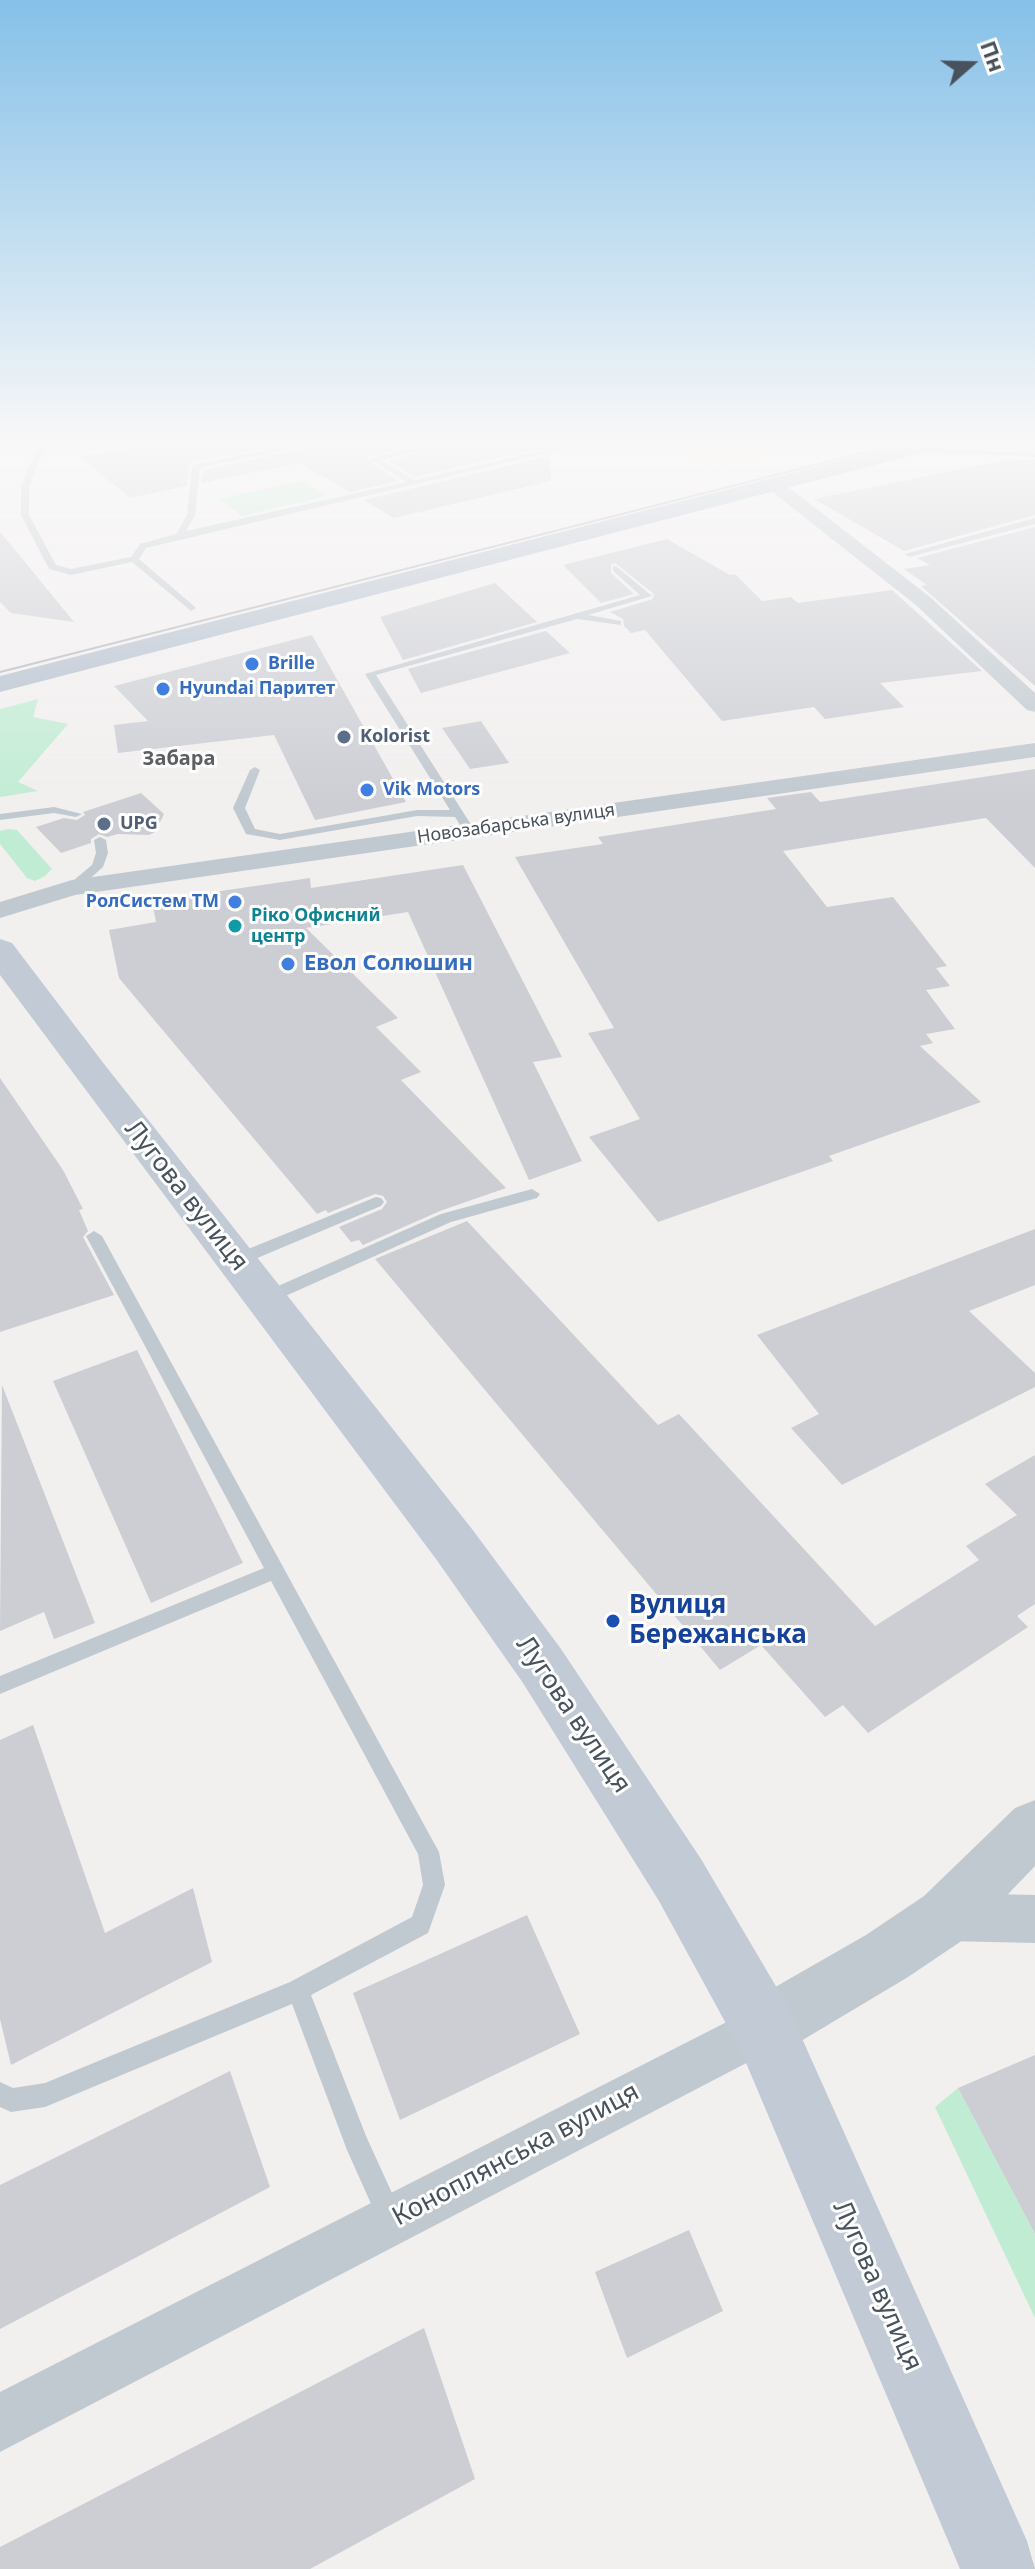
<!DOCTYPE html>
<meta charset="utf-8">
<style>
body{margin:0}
#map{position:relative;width:1035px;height:2569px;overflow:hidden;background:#f2efef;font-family:"Noto Sans",sans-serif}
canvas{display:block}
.north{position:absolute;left:931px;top:24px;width:80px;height:80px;-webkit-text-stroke:6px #fff;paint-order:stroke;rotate:70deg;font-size:22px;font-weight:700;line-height:32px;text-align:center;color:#48525c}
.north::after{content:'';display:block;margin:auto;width:28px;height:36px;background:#48525c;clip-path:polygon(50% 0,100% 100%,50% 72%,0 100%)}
</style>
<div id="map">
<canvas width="1035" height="2569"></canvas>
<div class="north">Пн</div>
</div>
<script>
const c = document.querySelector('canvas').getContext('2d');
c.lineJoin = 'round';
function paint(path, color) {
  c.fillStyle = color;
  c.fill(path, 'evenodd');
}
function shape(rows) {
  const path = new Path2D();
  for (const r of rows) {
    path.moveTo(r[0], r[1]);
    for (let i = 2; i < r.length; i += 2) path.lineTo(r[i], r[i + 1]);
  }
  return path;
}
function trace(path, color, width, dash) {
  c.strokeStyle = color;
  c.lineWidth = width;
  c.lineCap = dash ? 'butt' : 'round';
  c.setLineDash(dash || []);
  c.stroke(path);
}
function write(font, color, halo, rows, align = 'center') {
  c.font = font + ' "Noto Sans",sans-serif';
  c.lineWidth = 6;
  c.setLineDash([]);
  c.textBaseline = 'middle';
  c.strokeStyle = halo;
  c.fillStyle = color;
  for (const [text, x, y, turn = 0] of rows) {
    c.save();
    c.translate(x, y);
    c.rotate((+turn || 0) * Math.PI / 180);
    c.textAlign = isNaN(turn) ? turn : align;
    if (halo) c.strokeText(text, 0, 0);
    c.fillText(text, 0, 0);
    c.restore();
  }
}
paint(shape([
 [672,442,760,442,781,452,713,468,664,444]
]), '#fbf7ea');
paint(shape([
 [304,480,327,496,242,516,219,499],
 [38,699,33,717,68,724,18,782,38,791,0,797,0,709],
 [8,829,17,830,52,869,45,876,35,881,27,878,0,844,0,831],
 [958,2088,1035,2234,1035,2318,935,2107]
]), '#c1ecd4');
paint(shape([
 [160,442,290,442,195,461,189,466,187,486,130,498,81,457],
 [322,442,388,442,396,449,369,456,367,460,398,481,350,492,300,463,201,483,203,470,320,445],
 [406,442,547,442,548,446,415,477,389,461,418,453],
 [549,456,551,481,394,518,363,500],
 [1005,460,1035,460,1035,515,904,551,814,499],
 [1035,527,1035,686,921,586,927,585,904,569,930,565,917,558],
 [0,532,34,573,74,622,11,613,0,602],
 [667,539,730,575,735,574,762,601,791,597,798,603,892,590,982,671,880,683,904,707,825,719,814,707,722,721,645,630,631,633,624,626,623,619,610,612,653,599,654,594,615,563,611,565,611,573,634,594,601,603,563,565],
 [495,583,537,622,403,660,380,617],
 [546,631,570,653,421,693,408,669],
 [312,635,406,802,315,820,274,735,118,753,114,725,148,721,114,686],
 [481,721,509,763,470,769,442,728],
 [1035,769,1035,868,986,818,783,851,827,907,893,897,947,966,936,968,950,986,926,990,955,1029,926,1034,933,1043,920,1046,981,1102,829,1156,833,1161,658,1222,589,1137,640,1119,588,1033,614,1028,515,857,603,844,598,837,776,809,767,798,811,792,820,802],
 [141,793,164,814,155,832,149,835,118,834,107,837,99,834,91,839,91,843,61,853,36,827,64,818,77,820,85,815,83,812],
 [463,865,562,1057,533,1062,582,1161,529,1180,408,912,306,928,398,1018,376,1027,421,1072,401,1080,506,1188,440,1211,363,1245,359,1240,351,1242,339,1227,382,1209,387,1202,383,1196,375,1194,328,1213,326,1210,317,1214,119,978,109,930,156,922,152,901,310,878,311,888],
 [0,1078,63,1170,83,1209,79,1210,88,1231,83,1237,114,1295,0,1332],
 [467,1221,658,1425,679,1414,875,1626,979,1560,966,1546,1017,1515,985,1484,1035,1455,1035,1604,1017,1616,1028,1627,868,1733,843,1705,825,1717,761,1645,720,1670,375,1259],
 [1035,1229,1035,1285,969,1311,1035,1373,1035,1387,842,1485,791,1428,819,1414,757,1335],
 [137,1350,243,1563,151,1603,53,1381],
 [2,1385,95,1623,54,1639,44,1612,0,1631],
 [33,1725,105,1933,193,1888,212,1962,11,2065,0,2019,0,1740],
 [527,1915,580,2034,400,2120,353,1993],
 [1035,2055,1035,2234,958,2088],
 [230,2071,270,2187,0,2329,0,2185],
 [689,2230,723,2311,627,2358,595,2272],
 [424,2328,475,2479,310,2569,0,2569,0,2547]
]), '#ccced4');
paint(shape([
 [44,442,52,442,41,457,29,487,29,515,56,565,71,569,131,557,140,544,176,534,187,515,192,466,196,464,304,442,319,442,200,468,195,515,186,531,406,482,370,459,404,450,391,442,400,442,415,451,381,460,414,480,580,442,594,442,146,548,139,559,194,606,196,608,191,611,132,562,71,575,49,569,21,515,21,487,33,457,44,442],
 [911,447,1035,453,1035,457,908,451,911,447],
 [1035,518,1035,524,909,557,905,554,1035,518],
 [616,566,652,596,588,615,621,621,621,625,577,619,376,675,475,831,473,833,465,833,455,817,417,816,280,840,246,834,233,808,250,770,255,767,260,770,245,808,255,829,280,834,417,810,450,810,365,674,640,595,613,571,613,567,616,566],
 [54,807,82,814,76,817,54,813,0,820,0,814,54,807],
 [100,837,106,840,108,853,103,867,76,891,68,891,68,885,92,865,96,853,94,840,100,837],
 [532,1189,540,1194,537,1198,451,1222,272,1302,266,1304,258,1298,260,1294,441,1214,532,1189],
 [376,1197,381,1198,384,1202,381,1206,243,1264,231,1264,229,1260,231,1256,376,1197],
 [94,1231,102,1236,439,1852,445,1885,428,1933,311,1995,366,2136,402,2215,398,2224,389,2228,380,2224,347,2150,292,2004,45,2107,11,2112,0,2107,0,2082,13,2088,45,2083,290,1982,412,1917,423,1885,418,1854,271,1581,0,1694,0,1676,264,1568,86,1236,94,1231]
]), '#c1c9d0');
paint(shape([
 [772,478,778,479,930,597,1035,693,1035,712,1027,710,916,605,766,487,763,483,772,478],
 [1035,743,1035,757,75,895,0,918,0,902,72,880,1035,743],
 [945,1893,1035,1895,1035,1943,945,1941,928,1934,921,1917,928,1900,945,1893],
 [764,2003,781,2011,789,2028,781,2045,0,2452,0,2392,764,2003]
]), '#c1c9d0');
paint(shape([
 [1035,1800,1035,1866,966,1938,908,1977,786,2050,764,2059,742,2050,733,2028,742,2006,866,1935,924,1896,1015,1808,1035,1800]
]), '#c1c9d0');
paint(shape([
 [0,939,12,943,104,1064,472,1529,561,1649,701,1859,787,2005,1027,2541,1035,2569,960,2569,741,2051,659,1901,523,1683,436,1559,0,975,0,939]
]), '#c1cad5');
paint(shape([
 [912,442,948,442,945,447,0,692,0,676,912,442]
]), '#b1bdcc');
trace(shape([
 [0,672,905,442]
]), '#b2b4b9', 2);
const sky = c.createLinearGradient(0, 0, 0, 802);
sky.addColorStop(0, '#85c0e8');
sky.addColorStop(0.55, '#f9f8f8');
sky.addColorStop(1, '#f9f8f800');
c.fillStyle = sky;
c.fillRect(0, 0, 1035, 802);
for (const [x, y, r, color] of [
 [252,664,8,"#3f7fe0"],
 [163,689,8,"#3f7fe0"],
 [344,737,8,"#5c6f8a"],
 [367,790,8,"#3f7fe0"],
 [104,824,8,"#5c6f8a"],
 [235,902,8,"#3f7fe0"],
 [235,926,8,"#0f9aa8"],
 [288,964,8,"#3f7fe0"],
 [613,1621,8,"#1a4fb4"]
]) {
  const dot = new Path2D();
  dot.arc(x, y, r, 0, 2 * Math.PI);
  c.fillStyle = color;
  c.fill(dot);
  trace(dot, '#fff', 3);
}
write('bold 18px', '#366cbe', '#fff', [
 ["Brille",268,664],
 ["Hyundai Паритет",179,689],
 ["Vik Motors",383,790],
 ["РолСистем ТМ",219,902,"right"]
], 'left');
write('bold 18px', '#4e5e75', '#fff', [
 ["Kolorist",360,737],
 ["UPG",120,824]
], 'left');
write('18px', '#48525c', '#fff', [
 ["Новозабарська вулиця",516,824,-8]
]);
write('bold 18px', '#0d838f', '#fff', [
 ["Ріко Офисний",251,916],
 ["центр",251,937]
], 'left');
write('bold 20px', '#5c5f64', '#fff', [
 ["Забара",179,759]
]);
write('bold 22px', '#366cbe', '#fff', [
 ["Евол Солюшин",304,964]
], 'left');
write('26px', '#48525c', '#fff', [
 ["Лугова вулиця",186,1196,52],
 ["Лугова вулиця",573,1715,56],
 ["Коноплянська вулиця",516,2155,-28],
 ["Лугова вулиця",877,2286,66]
]);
write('bold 26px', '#164399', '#fff', [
 ["Вулиця",629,1606],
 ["Бережанська",629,1636]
], 'left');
</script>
